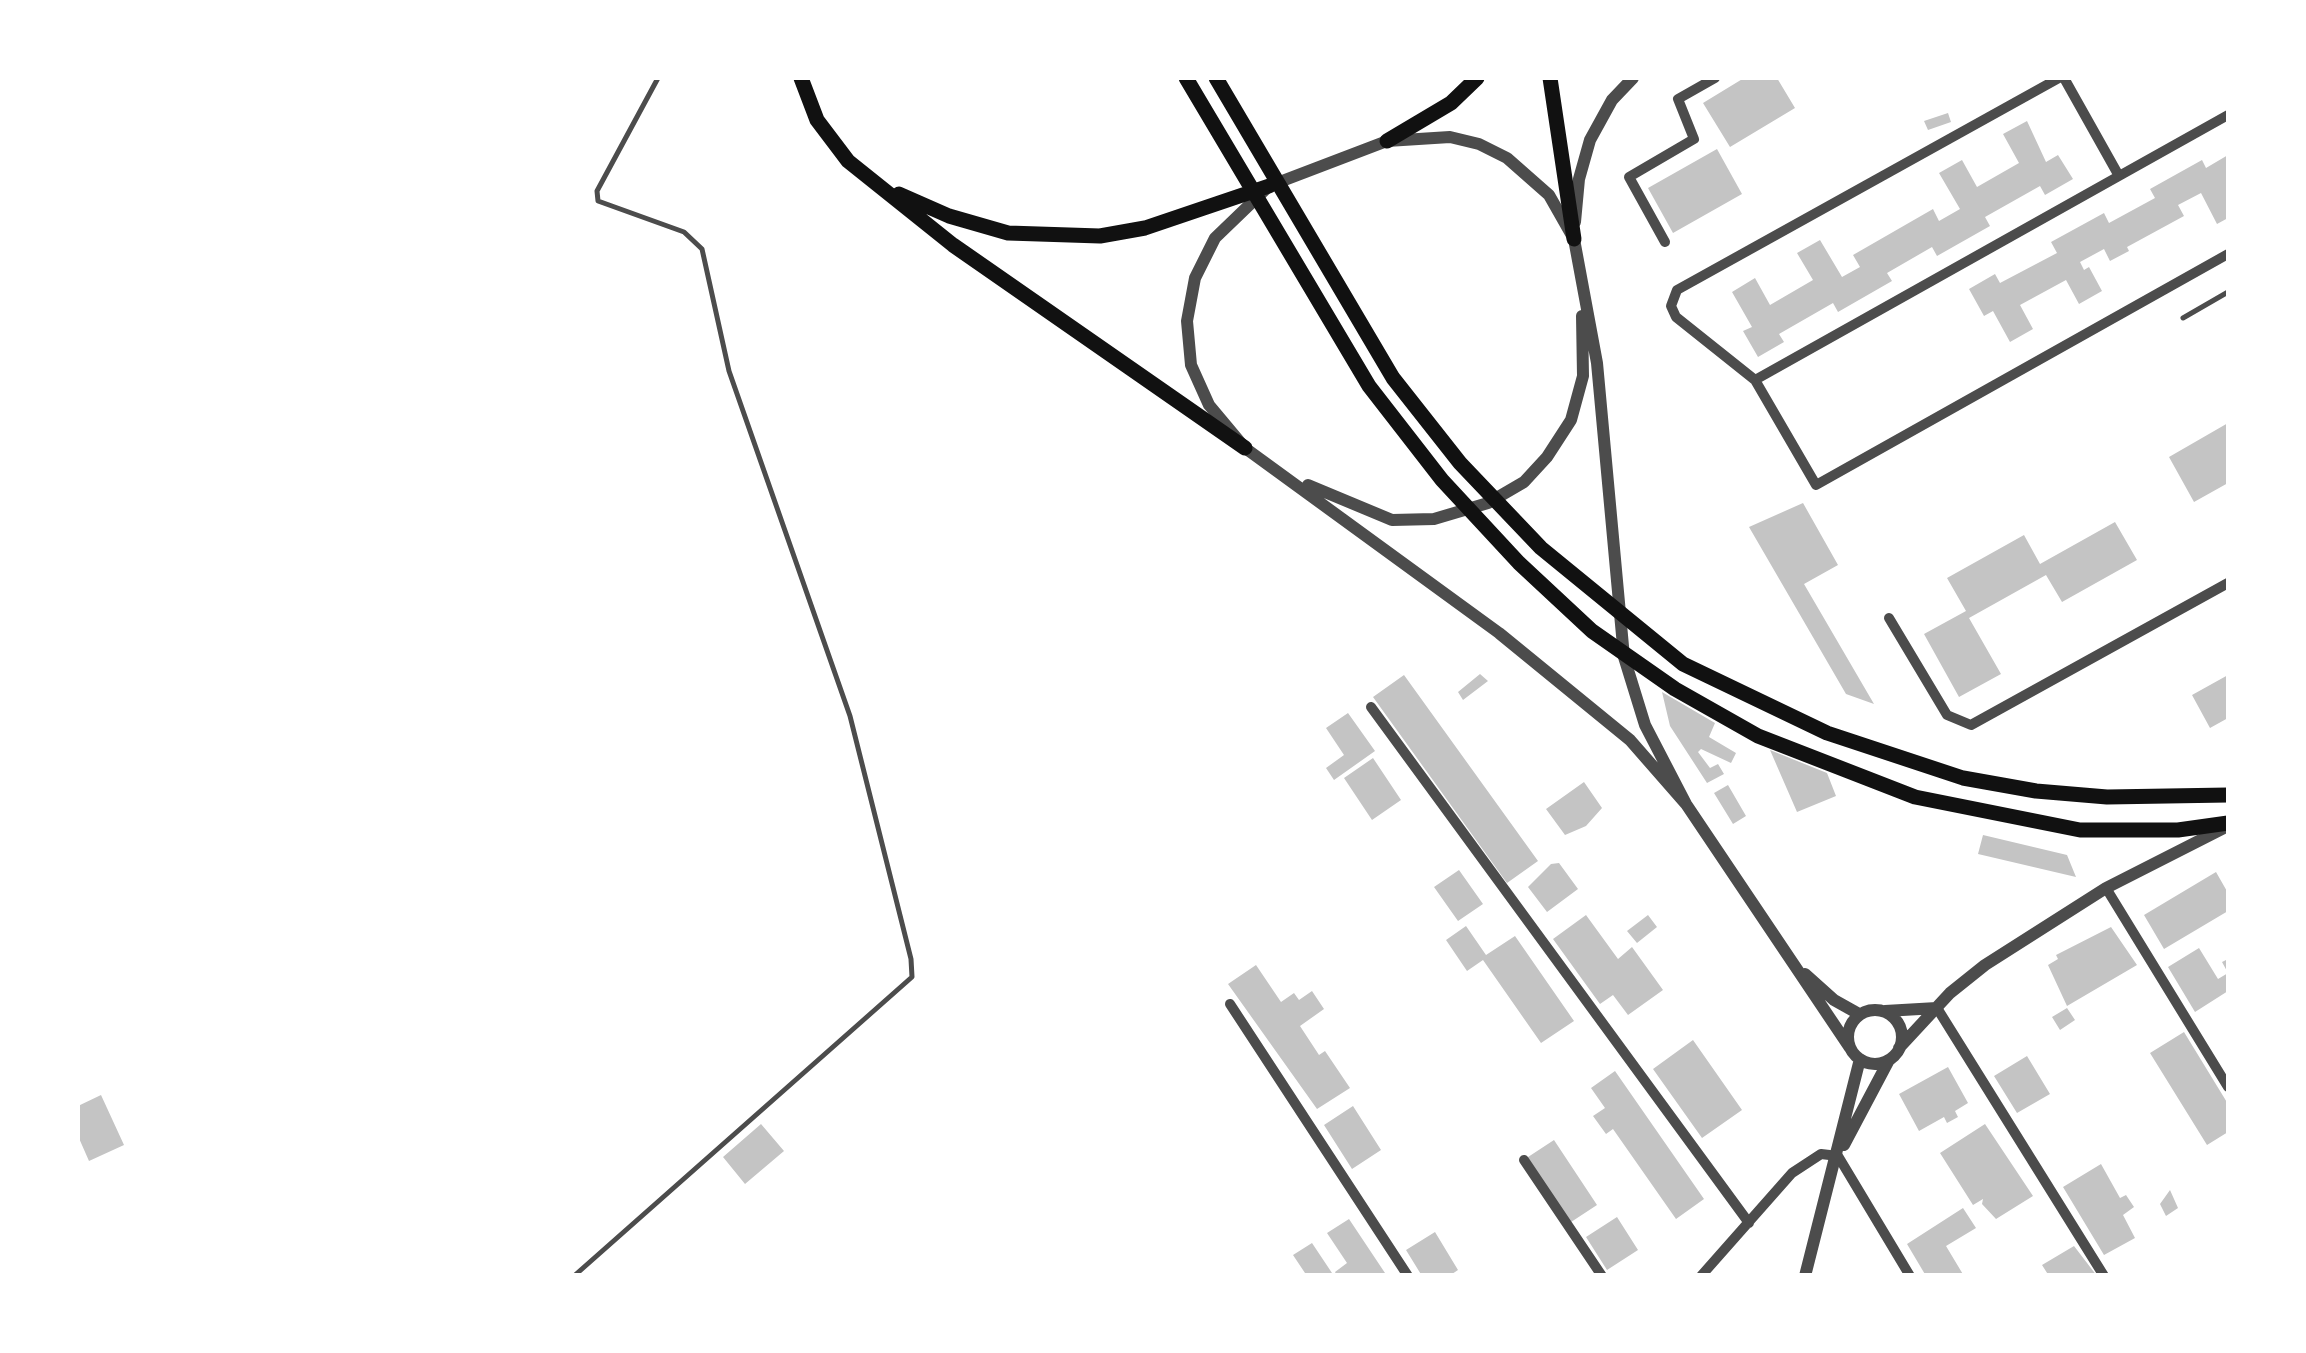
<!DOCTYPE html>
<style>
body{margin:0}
#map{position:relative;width:2306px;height:1353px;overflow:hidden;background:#fff;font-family:"Fira Sans Condensed",sans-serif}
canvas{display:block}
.frame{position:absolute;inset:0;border:80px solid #fff;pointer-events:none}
</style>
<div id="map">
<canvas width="2306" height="1353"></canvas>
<div class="frame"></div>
</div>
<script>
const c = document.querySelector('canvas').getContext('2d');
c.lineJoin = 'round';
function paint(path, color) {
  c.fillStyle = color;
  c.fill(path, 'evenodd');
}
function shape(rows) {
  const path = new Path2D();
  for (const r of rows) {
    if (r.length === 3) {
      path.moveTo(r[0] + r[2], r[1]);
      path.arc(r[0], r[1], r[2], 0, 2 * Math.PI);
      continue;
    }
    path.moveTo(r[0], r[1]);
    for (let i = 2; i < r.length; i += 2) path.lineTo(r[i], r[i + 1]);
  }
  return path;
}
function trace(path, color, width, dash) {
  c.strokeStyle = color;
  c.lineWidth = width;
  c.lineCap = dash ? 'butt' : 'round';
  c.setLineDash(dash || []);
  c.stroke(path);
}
paint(shape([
 [1744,78,1777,78,1795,108,1730,147,1703,103],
 [1948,113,1951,122,1928,130,1924,121],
 [2027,121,2046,162,2058,155,2073,179,2045,195,2040,186,1985,217,1990,226,1937,256,1932,247,1887,273,1892,281,1838,312,1833,303,1779,334,1784,342,1758,357,1743,331,1752,327,1732,292,1755,278,1770,305,1813,280,1797,253,1820,240,1842,277,1860,267,1853,255,1933,209,1939,221,1960,209,1939,173,1962,160,1977,187,2019,163,2003,134],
 [1717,149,1742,194,1673,233,1648,188],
 [2228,155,2228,218,2217,224,2201,193,2178,205,2184,216,2127,247,2129,251,2110,261,2104,249,2080,262,2084,270,2089,267,2102,291,2079,304,2066,280,2020,305,2033,329,2010,342,1993,311,1984,316,1969,289,1995,274,2000,283,2057,253,2051,242,2104,213,2109,223,2155,198,2150,189,2202,160,2206,168],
 [2228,423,2228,483,2194,502,2169,457],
 [1803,503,1838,565,1804,584,1874,704,1846,694,1749,527],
 [2115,522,2137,560,2062,602,2046,575,1969,618,2001,674,1959,697,1924,634,1966,611,1947,578,2024,535,2040,564],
 [1480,674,1488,681,1463,700,1458,692],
 [1404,675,1538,861,1507,883,1373,697],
 [2228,675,2228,718,2210,728,2192,695],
 [1662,692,1715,723,1709,737,1736,753,1731,763,1701,749,1698,752,1710,768,1718,764,1724,774,1707,783,1670,726],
 [1348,713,1375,751,1334,780,1326,768,1344,755,1326,728],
 [1770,750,1827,773,1836,796,1797,812],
 [1373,758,1401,800,1372,820,1344,778],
 [1584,782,1602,808,1586,826,1565,835,1546,809],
 [1728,785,1746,816,1733,824,1714,793],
 [1983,835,2067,855,2076,877,1978,854],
 [1559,863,1578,889,1547,912,1528,887,1551,864],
 [1459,870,1483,904,1458,921,1434,887],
 [2216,872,2228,893,2228,911,2164,949,2144,915],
 [1586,915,1618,959,1632,947,1663,990,1628,1015,1613,995,1600,1004,1553,939],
 [1648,915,1657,927,1637,943,1627,931],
 [1466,926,1486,955,1515,936,1574,1021,1541,1043,1483,960,1467,971,1446,940],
 [2111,927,2137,965,2067,1006,2048,965,2058,959,2056,955],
 [2199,948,2218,979,2228,973,2222,962,2228,959,2228,991,2195,1012,2168,967],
 [1256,965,1281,1002,1294,993,1299,1000,1312,991,1324,1009,1300,1026,1319,1055,1325,1051,1350,1088,1317,1109,1228,984],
 [2067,1008,2075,1020,2060,1030,2052,1017],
 [2184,1032,2228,1104,2228,1132,2207,1145,2150,1053],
 [1693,1040,1742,1110,1702,1138,1653,1069],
 [2027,1056,2050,1094,2017,1113,1994,1076],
 [1948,1067,1968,1103,1955,1111,1958,1117,1947,1123,1944,1117,1919,1131,1899,1094],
 [1615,1071,1704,1199,1676,1219,1613,1129,1606,1134,1593,1116,1605,1108,1591,1088],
 [101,1095,124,1145,89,1161,78,1136,78,1106],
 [1353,1106,1381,1150,1352,1169,1324,1125],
 [761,1124,784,1151,745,1184,723,1157],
 [1985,1124,2033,1196,1996,1219,1982,1204,1983,1199,1973,1205,1940,1153],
 [1554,1140,1597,1205,1568,1224,1525,1159],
 [2101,1164,2120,1198,2126,1195,2134,1207,2123,1215,2135,1238,2104,1255,2063,1187],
 [2170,1190,2178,1208,2166,1216,2160,1204],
 [1963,1208,1976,1228,1946,1246,1964,1276,1926,1276,1907,1244],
 [1617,1217,1638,1250,1607,1270,1586,1237],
 [1349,1219,1387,1276,1337,1276,1335,1272,1347,1263,1327,1233],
 [1435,1232,1458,1270,1449,1276,1422,1276,1406,1250],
 [1312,1243,1334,1276,1307,1276,1293,1255],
 [2074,1246,2097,1276,2049,1276,2042,1265]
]), '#c4c4c4');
trace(shape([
 [2183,318,2228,292],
 [574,1276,912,977,911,959,850,716,729,371,702,249,684,232,598,201,597,191,658,78]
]), '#4c4c4c', 5);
trace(shape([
 [2064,78,2119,176,1755,380,1816,485,2228,254],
 [2119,176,2228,115],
 [1665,242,1629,177,1694,139,1678,99,1715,78],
 [1755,380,1676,317,1671,306,1677,290,2059,78],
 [1889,618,1947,715,1971,725,2228,583],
 [1371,707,1749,1223],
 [2106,888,2228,1087],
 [1230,1004,1408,1276],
 [1937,1008,2104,1276],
 [1524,1160,1602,1276],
 [1701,1276,1792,1173,1821,1154,1838,1156,1910,1276]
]), '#4c4c4c', 10);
trace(shape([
 [1575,222,1579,179,1590,140,1612,100,1633,78],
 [1308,485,1392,520,1434,519,1488,503,1524,482,1547,457,1571,420,1583,376,1582,316],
 [1686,804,1630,740,1499,633,1245,448,1209,405,1191,365,1187,321,1195,278,1215,238,1269,186,1387,141,1450,137,1479,144,1507,158,1549,195,1574,239,1597,363,1624,657,1645,725,1686,804,1850,1048],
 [1805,974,1834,1000,1859,1014],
 [1875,1037,27],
 [1885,1011,1937,1008],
 [1899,1048,1950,993,1985,965,2106,888,2226,827],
 [1844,1145,1889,1060],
 [1805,1276,1860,1059]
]), '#4c4c4c', 12);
trace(shape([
 [801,78,817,120,848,161,953,245,1245,448],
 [1186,78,1369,386,1442,480,1519,563,1592,631,1675,689,1758,736,1915,797,2080,830,2178,830,2228,823],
 [1216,78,1393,378,1460,463,1541,548,1683,664,1827,733,1963,778,2036,791,2107,797,2228,795],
 [1550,78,1574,239],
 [1387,141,1451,103,1477,78],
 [899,194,949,216,1008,233,1100,236,1145,228,1269,186]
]), '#111', 15);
</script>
